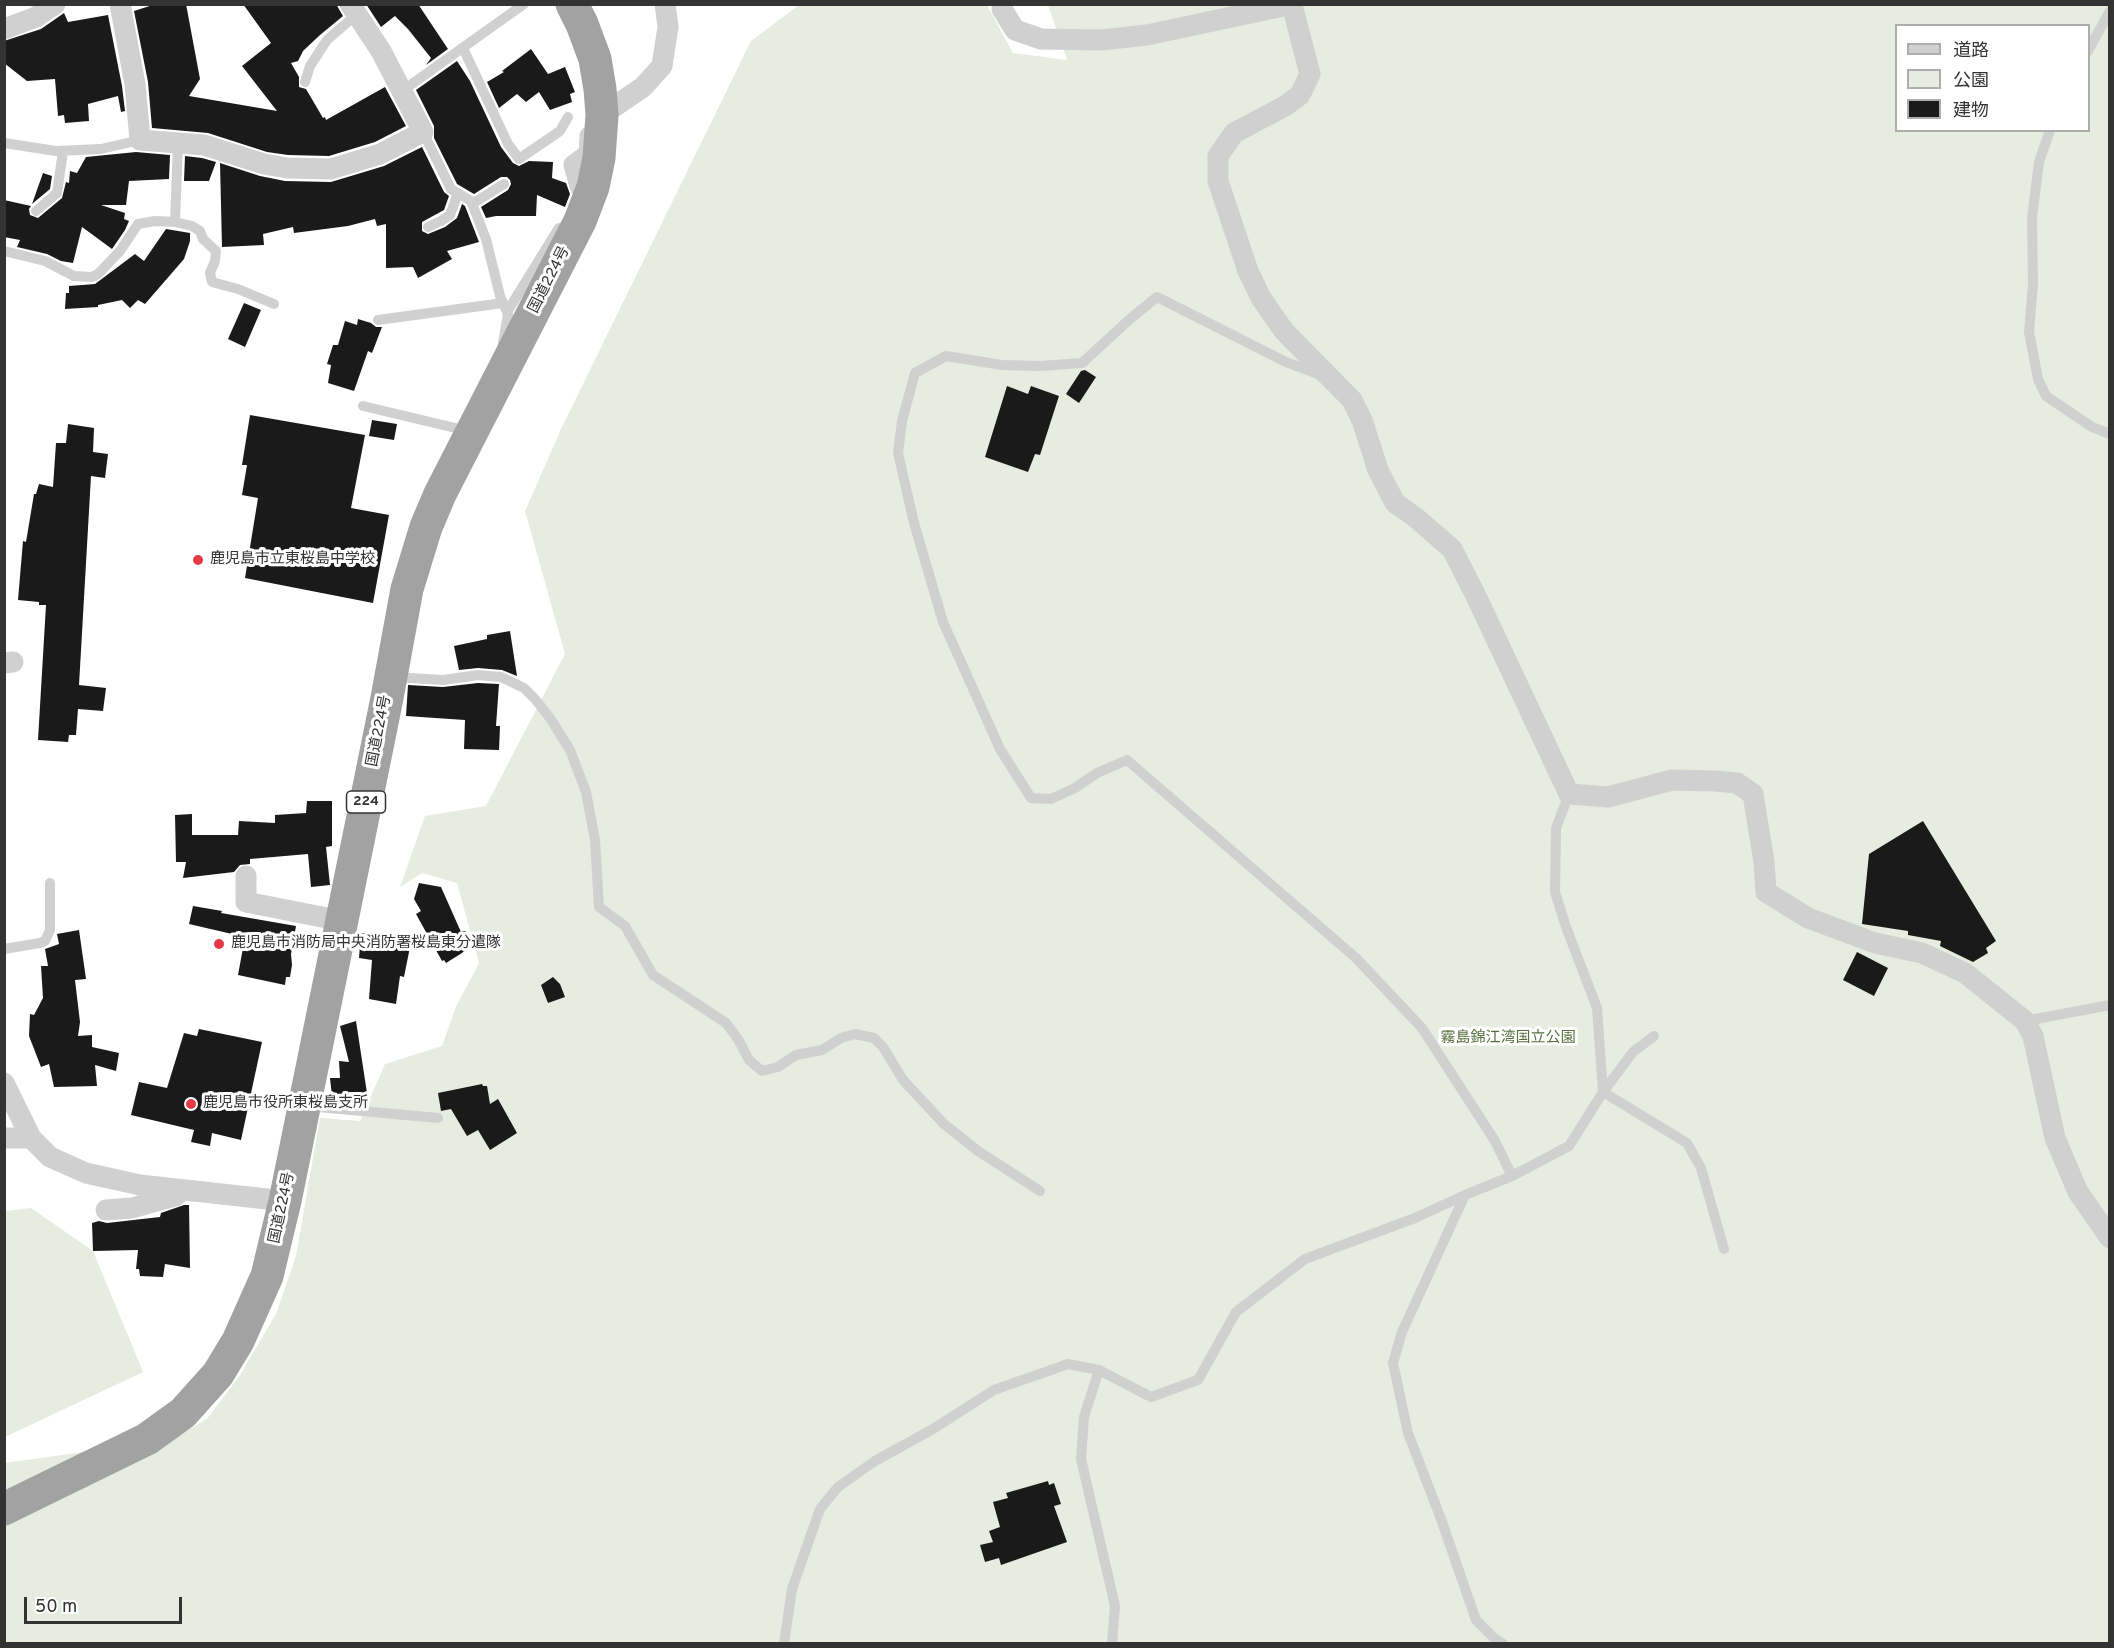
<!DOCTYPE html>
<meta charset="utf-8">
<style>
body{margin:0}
#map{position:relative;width:2114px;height:1648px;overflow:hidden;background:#fff;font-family:Overpass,"Noto Sans JP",sans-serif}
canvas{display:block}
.frame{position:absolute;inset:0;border:6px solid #333;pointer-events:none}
.legend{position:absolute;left:1895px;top:24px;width:195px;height:108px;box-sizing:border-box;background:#fff;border:2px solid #adadad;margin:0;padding:8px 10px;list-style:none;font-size:18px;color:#333}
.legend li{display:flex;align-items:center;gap:12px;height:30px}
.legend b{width:30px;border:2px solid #adadad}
.scale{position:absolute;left:24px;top:1597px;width:158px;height:27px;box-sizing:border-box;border:3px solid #333;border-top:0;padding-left:8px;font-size:18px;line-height:21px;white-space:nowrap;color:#333;-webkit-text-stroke:4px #fff;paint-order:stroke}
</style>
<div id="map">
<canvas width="2114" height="1648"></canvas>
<div class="frame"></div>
<ul class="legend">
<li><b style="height:8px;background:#d0d0d0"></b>道路</li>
<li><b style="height:16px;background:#e6ecdf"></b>公園</li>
<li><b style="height:16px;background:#1a1a1a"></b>建物</li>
</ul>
<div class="scale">50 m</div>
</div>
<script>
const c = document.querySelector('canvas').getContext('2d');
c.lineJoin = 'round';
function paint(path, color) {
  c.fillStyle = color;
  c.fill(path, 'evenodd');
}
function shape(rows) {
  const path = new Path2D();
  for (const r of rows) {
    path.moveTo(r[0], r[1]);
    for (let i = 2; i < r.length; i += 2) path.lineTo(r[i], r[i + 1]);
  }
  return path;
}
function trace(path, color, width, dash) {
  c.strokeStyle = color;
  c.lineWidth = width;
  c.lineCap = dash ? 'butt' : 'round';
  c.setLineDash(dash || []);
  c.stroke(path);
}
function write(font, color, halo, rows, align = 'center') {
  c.font = font + ' Overpass,"Noto Sans JP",sans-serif';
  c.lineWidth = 6;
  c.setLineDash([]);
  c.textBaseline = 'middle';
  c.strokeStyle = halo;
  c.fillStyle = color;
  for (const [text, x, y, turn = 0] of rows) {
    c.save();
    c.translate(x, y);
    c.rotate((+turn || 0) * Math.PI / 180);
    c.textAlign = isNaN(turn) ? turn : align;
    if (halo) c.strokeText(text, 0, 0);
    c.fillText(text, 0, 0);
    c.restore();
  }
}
paint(shape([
 [799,5,987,5,1013,53,1067,60,1048,5,2109,5,2109,1643,5,1643,4,1463,171,1440,207,1419,240,1375,276,1314,296,1256,320,1118,360,1121,385,1064,442,1046,456,1007,479,963,457,883,422,873,400,887,425,816,486,806,565,654,525,511,562,427,751,41],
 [1896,26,2088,26,2088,130,1896,130],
 [31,1208,93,1251,143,1372,5,1437,5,1211]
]), '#e6ecdf');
paint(shape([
 [156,4,186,4,200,79,189,96,277,111,242,66,271,43,243,4,336,4,343,16,320,35,303,51,298,61,291,63,299,77,299,87,306,89,323,118,325,117,326,120,385,87,406,126,375,142,329,156,288,155,267,152,208,133,152,128,148,82,134,11],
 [366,4,418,4,448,49,426,65,431,58,408,29,395,16,381,27],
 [64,13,68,22,108,15,122,86,125,111,121,112,118,96,88,104,89,121,65,123,64,115,58,116,55,79,27,81,4,63,4,41,41,29],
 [531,49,548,74,565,67,575,92,570,94,572,102,550,110,539,92,526,102,517,94,499,108,487,82,504,72,502,71],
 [457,61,470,81,501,147,513,163,519,166,529,161,553,162,552,178,566,183,570,194,565,207,537,195,536,216,496,216,486,218,481,207,508,190,511,184,510,180,507,177,501,177,474,194,457,184,434,138,434,126,416,90],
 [422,147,444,192,449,196,444,210,422,222,422,231,428,234,445,227,457,218,462,204,465,206,479,242,447,251,452,259,418,278,413,267,386,268,386,224,377,226,375,219,348,226,294,233,293,227,263,234,264,245,222,247,220,163,260,176,285,181,331,182,384,166],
 [136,152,170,155,169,179,129,181,126,205,101,205,125,213,124,219,129,221,125,230,112,249,82,227,73,263,61,261,47,254,17,247,20,240,4,237,4,200,31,206,29,209,30,215,38,218,62,198,66,182,69,183,70,171,77,173,86,157],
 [185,156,202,158,216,162,209,181,184,181],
 [43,173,52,176,50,189,32,204],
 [166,229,190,233,190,241,184,259,145,304,138,300,130,308,122,300,98,305,98,307,65,309,66,293,69,293,69,286,95,284,135,254,144,261],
 [244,303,261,310,245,347,228,339],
 [358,319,371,323,376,327,382,327,372,353,368,351,354,391,328,383,331,365,327,364,333,345,338,345,345,321,357,325],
 [1085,370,1096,377,1079,403,1066,394,1081,371],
 [1007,386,1028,394,1031,386,1059,396,1040,455,1035,454,1028,472,985,457],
 [250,415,365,435,351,508,389,515,373,603,245,578,258,498,242,495,247,465,242,465],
 [372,420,397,424,394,440,369,436],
 [68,424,94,428,93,452,108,454,105,478,91,476,79,685,106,688,103,711,78,709,76,735,69,735,68,742,38,740,46,605,39,605,39,602,18,600,23,541,26,542,34,494,36,494,39,484,53,487,56,443,66,443],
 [510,631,517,676,502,670,478,668,459,670,454,646,487,639,487,635],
 [478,683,499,684,496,726,500,726,499,750,464,749,465,720,406,716,408,685,443,687],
 [307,801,332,801,332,846,326,847,330,885,311,887,308,854,250,859,250,864,240,865,234,872,183,878,186,862,176,862,175,815,192,814,192,835,238,835,239,821,275,823,275,815,306,813],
 [1923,821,1996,941,1986,948,1988,953,1973,962,1940,946,1941,941,1908,935,1908,931,1862,924,1869,854],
 [419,883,441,887,461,932,466,931,469,946,462,953,446,963,444,960,442,961,416,914,421,911,414,899],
 [193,906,222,911,221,913,296,926,291,954,292,965,290,977,286,977,285,985,238,975,245,937,189,924],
 [79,930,86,979,75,980,80,1022,78,1036,92,1035,92,1047,119,1053,116,1071,95,1065,97,1086,54,1087,49,1064,41,1067,29,1036,30,1014,34,1015,43,998,41,966,48,966,45,949,59,944,57,934],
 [361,933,411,942,404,977,400,976,396,1004,369,999,372,960,359,958],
 [1857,952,1888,968,1874,996,1843,980],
 [553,977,560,984,565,997,548,1003,541,985],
 [356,1021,367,1093,349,1092,348,1096,332,1096,330,1078,340,1078,339,1061,349,1062,340,1026],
 [199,1029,262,1042,241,1140,212,1133,210,1146,191,1142,194,1130,131,1115,139,1082,167,1088,184,1033,197,1036],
 [482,1084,483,1086,487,1086,490,1104,498,1099,517,1133,490,1150,478,1130,467,1136,451,1109,441,1111,438,1093],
 [184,1205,189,1205,190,1268,165,1264,163,1277,140,1276,139,1269,136,1269,138,1250,93,1251,92,1223,99,1221,107,1223,160,1217,161,1213],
 [1048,1481,1049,1485,1054,1483,1061,1504,1054,1506,1067,1542,1001,1565,999,1558,985,1562,980,1545,993,1542,989,1531,1000,1527,993,1502,1008,1498,1006,1493]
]), '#1a1a1a');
trace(shape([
 [463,48,508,144,519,159,560,131,568,117],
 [2088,51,2110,11],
 [305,82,310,66,327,40,357,14],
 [402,91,524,4],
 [2050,130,2039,162,2032,218,2033,284,2029,332,2038,379,2046,396,2092,427,2110,434],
 [423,132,451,189,471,201,486,239,500,296,508,314,503,343],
 [4,143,56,151,101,149,140,140],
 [472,204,504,184],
 [36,211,57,193,63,151],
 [175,222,178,143],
 [428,227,441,221,450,215,458,193],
 [4,251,45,261,74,276,92,277,98,274,120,251,138,224,155,221,175,222,192,226,200,231,203,239,216,251,215,261,210,273,212,282,238,289,274,304],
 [507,312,559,228],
 [378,320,503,303],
 [1321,375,1286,362,1157,297,1130,319,1082,363,1040,366,1002,365,946,356,915,373,902,421,898,453,914,523,943,622,1000,749,1031,798,1051,799,1075,788,1097,773,1127,760,1356,958,1422,1028,1495,1141,1512,1176],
 [363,406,468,431],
 [394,677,443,680,478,675,501,677,524,688,535,699,550,718,570,750,586,792,595,840,599,907,625,926,653,975,726,1023,738,1039,749,1060,762,1071,778,1067,796,1055,822,1050,841,1038,855,1034,874,1038,883,1047,903,1080,944,1124,978,1151,1040,1191],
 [4,949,40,943,45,941,50,930,50,883],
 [2025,1021,2110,1005],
 [1654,1036,1633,1052,1603,1092,1687,1143,1701,1168,1724,1249],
 [307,1106,438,1118],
 [1465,1195,1402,1332,1393,1363,1408,1433,1441,1519,1476,1620,1494,1638,1503,1644],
 [1099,1370,1084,1417,1081,1459,1115,1606,1112,1644],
 [784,1644,792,1589,820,1509,838,1487,875,1461,933,1429,994,1390,1068,1364,1099,1370,1151,1397,1198,1380,1236,1312,1305,1259,1415,1218,1465,1195,1512,1176,1569,1146,1603,1092,1597,1008,1566,927,1555,892,1556,828,1569,794]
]), '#d0d0d0', 10);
trace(shape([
 [120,4,135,84,140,140,204,145,264,164,287,168,331,169,380,154,423,132,381,51,350,4],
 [1003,4,1002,9,1015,30,1041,39,1101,40,1147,35,1293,4],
 [1292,5,1310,74,1300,95,1285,106,1234,133,1218,156,1218,181,1248,271,1261,298,1284,331,1352,400,1362,420,1378,470,1395,503,1415,517,1452,549,1476,596,1569,794,1608,797,1672,780,1715,781,1737,783,1753,794,1764,862,1766,892,1808,918,1875,943,1922,953,1965,973,2025,1021,2033,1036,2055,1138,2078,1192,2110,1238],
 [4,29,36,17,55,4],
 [602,115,643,87,662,66,668,27,665,4],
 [580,186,574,165,589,154,590,136],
 [4,663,13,662],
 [246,876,246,902,342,921],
 [4,1083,31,1138,50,1157,86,1173,140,1185,285,1201],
 [4,1138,31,1138],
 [106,1210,132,1208,175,1196,180,1192]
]), '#d0d0d0', 21);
trace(shape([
 [4,1509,147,1439,183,1413,218,1374,238,1341,267,1276,285,1201,387,698,407,589,426,527,440,494,580,221,593,187,599,158,602,115,600,89,595,59,582,24,572,4]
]), '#a2a2a2', 33);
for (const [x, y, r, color] of [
 [198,560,6,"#e63946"],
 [219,944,6,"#e63946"],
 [191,1104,6,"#e63946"]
]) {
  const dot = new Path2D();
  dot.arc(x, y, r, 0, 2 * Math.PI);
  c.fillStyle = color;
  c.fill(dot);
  trace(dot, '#fff', 2);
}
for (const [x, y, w] of [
 [366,802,39]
]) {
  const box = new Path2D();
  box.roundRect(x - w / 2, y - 11, w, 22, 4.5);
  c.fillStyle = '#fff';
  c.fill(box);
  trace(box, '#333', 1.5);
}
write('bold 14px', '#333', null, [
 ["224",366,802]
]);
write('15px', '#333', '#fff', [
 ["国道224号",550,280,-63],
 ["国道224号",380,731,-79],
 ["国道224号",283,1208,-78]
]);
write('15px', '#333', '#fff', [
 ["鹿児島市立東桜島中学校",210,560],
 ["鹿児島市消防局中央消防署桜島東分遣隊",231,944],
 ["鹿児島市役所東桜島支所",203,1104]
], 'left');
write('15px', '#56703f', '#fff', [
 ["霧島錦江湾国立公園",1508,1039]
]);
</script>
